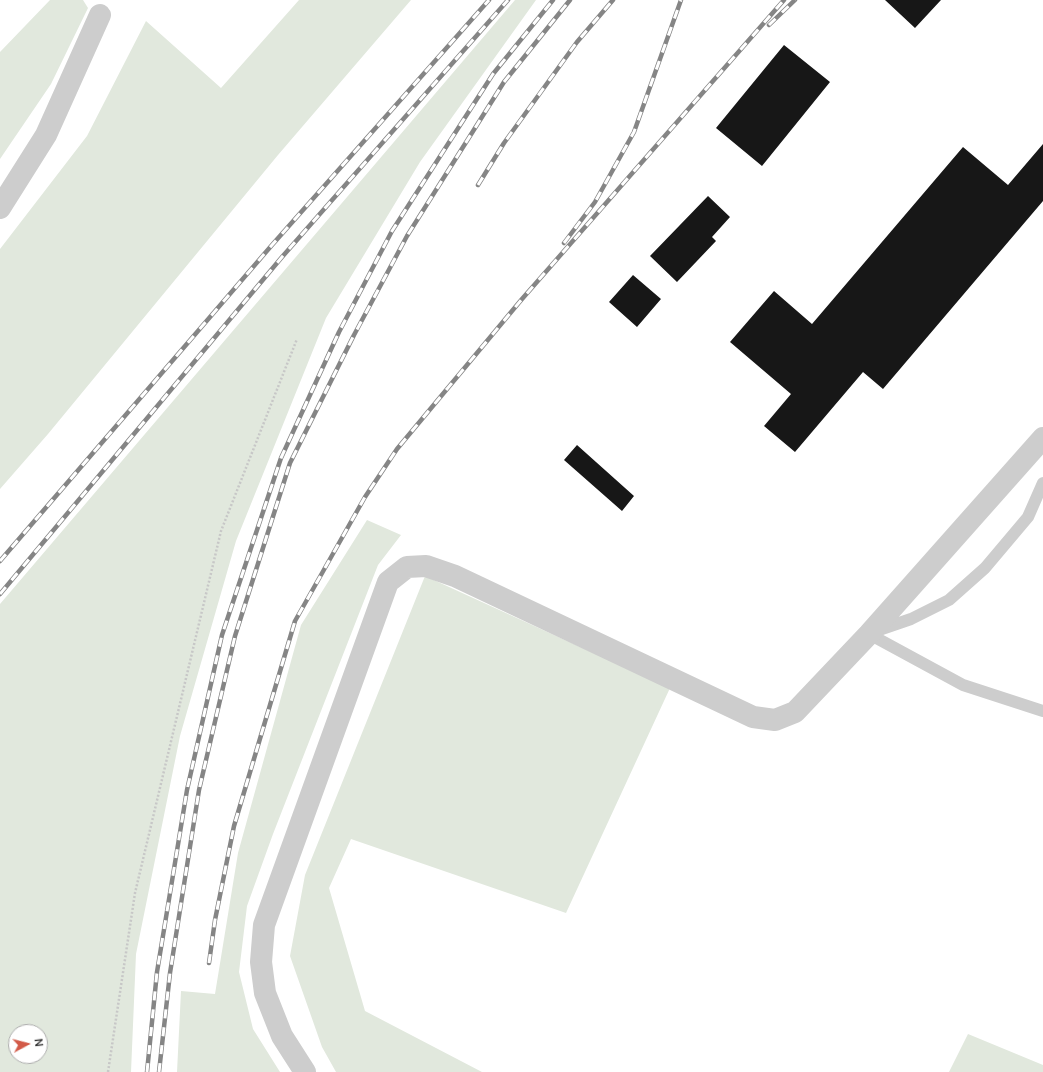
<!DOCTYPE html>
<style>
body{margin:0}
#map{position:relative;width:1043px;height:1072px;overflow:hidden;background:#fff;font-family:Manrope,sans-serif}
canvas{display:block}
.north{position:absolute;left:8px;top:1024px;width:40px;height:40px;box-sizing:border-box;background:#fff;border:1px solid #acacac;border-radius:50%;rotate:83deg;font-size:11px;font-weight:700;line-height:16px;text-align:center;color:#303030}
.north::after{content:'';display:block;margin:auto;width:14px;height:18px;background:#d25a48;clip-path:polygon(50% 0,100% 100%,50% 72%,0 100%)}
</style>
<div id="map">
<canvas width="1043" height="1072"></canvas>
<div class="north">N</div>
</div>
<script>
const c = document.querySelector('canvas').getContext('2d');
c.lineJoin = 'round';
function paint(path, color) {
  c.fillStyle = color;
  c.fill(path, 'evenodd');
}
function shape(rows) {
  const path = new Path2D();
  for (const r of rows) {
    path.moveTo(r[0], r[1]);
    for (let i = 2; i < r.length; i += 2) path.lineTo(r[i], r[i + 1]);
  }
  return path;
}
function trace(path, color, width, dash) {
  c.strokeStyle = color;
  c.lineWidth = width;
  c.lineCap = dash ? 'butt' : 'round';
  c.setLineDash(dash || []);
  c.stroke(path);
}
paint(shape([
 [50,0,83,0,88,8,51,84,0,159,0,52],
 [299,0,411,0,278,155,48,434,0,489,0,249,87,136,146,21,221,88],
 [515,0,536,0,420,162,326,318,236,541,180,736,136,954,131,1072,0,1072,0,604],
 [16,1032,40,1032,40,1056,16,1056],
 [367,520,401,535,378,565,273,834,247,906,239,972,253,1029,280,1072,177,1072,181,991,215,994,238,853,301,625],
 [425,576,670,688,566,913,351,839,329,888,365,1011,482,1072,336,1072,322,1047,290,956,305,875],
 [968,1034,1043,1065,1043,1072,949,1072]
]), '#e1e8dd');
paint(shape([
 [885,0,941,0,915,28],
 [784,45,830,82,762,166,716,128],
 [1043,144,1043,201,883,389,863,372,795,452,764,426,791,394,730,342,774,291,812,324,963,147,1008,185],
 [708,196,730,217,712,237,716,241,677,282,650,256],
 [633,275,661,299,637,327,609,302],
 [577,445,634,496,622,511,564,460]
]), '#171717');
trace(shape([
 [108,1072,135,893,221,531,297,339]
]), '#c7c7c7', 2.5, [2, 2]);
trace(shape([
 [876,631,911,619,949,600,985,568,1028,517,1043,483],
 [869,634,963,685,1043,711]
]), '#cdcdcd', 12);
trace(shape([
 [0,208,46,135,100,15],
 [305,1072,282,1036,265,993,261,962,264,925,388,582,407,567,426,566,455,576,753,717,775,720,795,712,869,634,1043,438]
]), '#cdcdcd', 22);
const rail = shape([
 [769,25,795,0],
 [478,185,504,143,577,42,613,0],
 [564,243,595,202,634,132,681,0],
 [0,561,272,245,489,0],
 [0,594,282,257,508,0],
 [209,963,215,920,234,826,295,621,365,497,397,449,522,299,784,0],
 [147,1072,157,972,187,790,222,635,281,458,339,332,392,231,493,74,553,0],
 [159,1072,170,973,199,790,235,636,290,463,354,335,407,236,504,82,570,0]
]);
trace(rail, '#858585', 4.5);
trace(rail, '#fff', 3, [9]);
</script>
